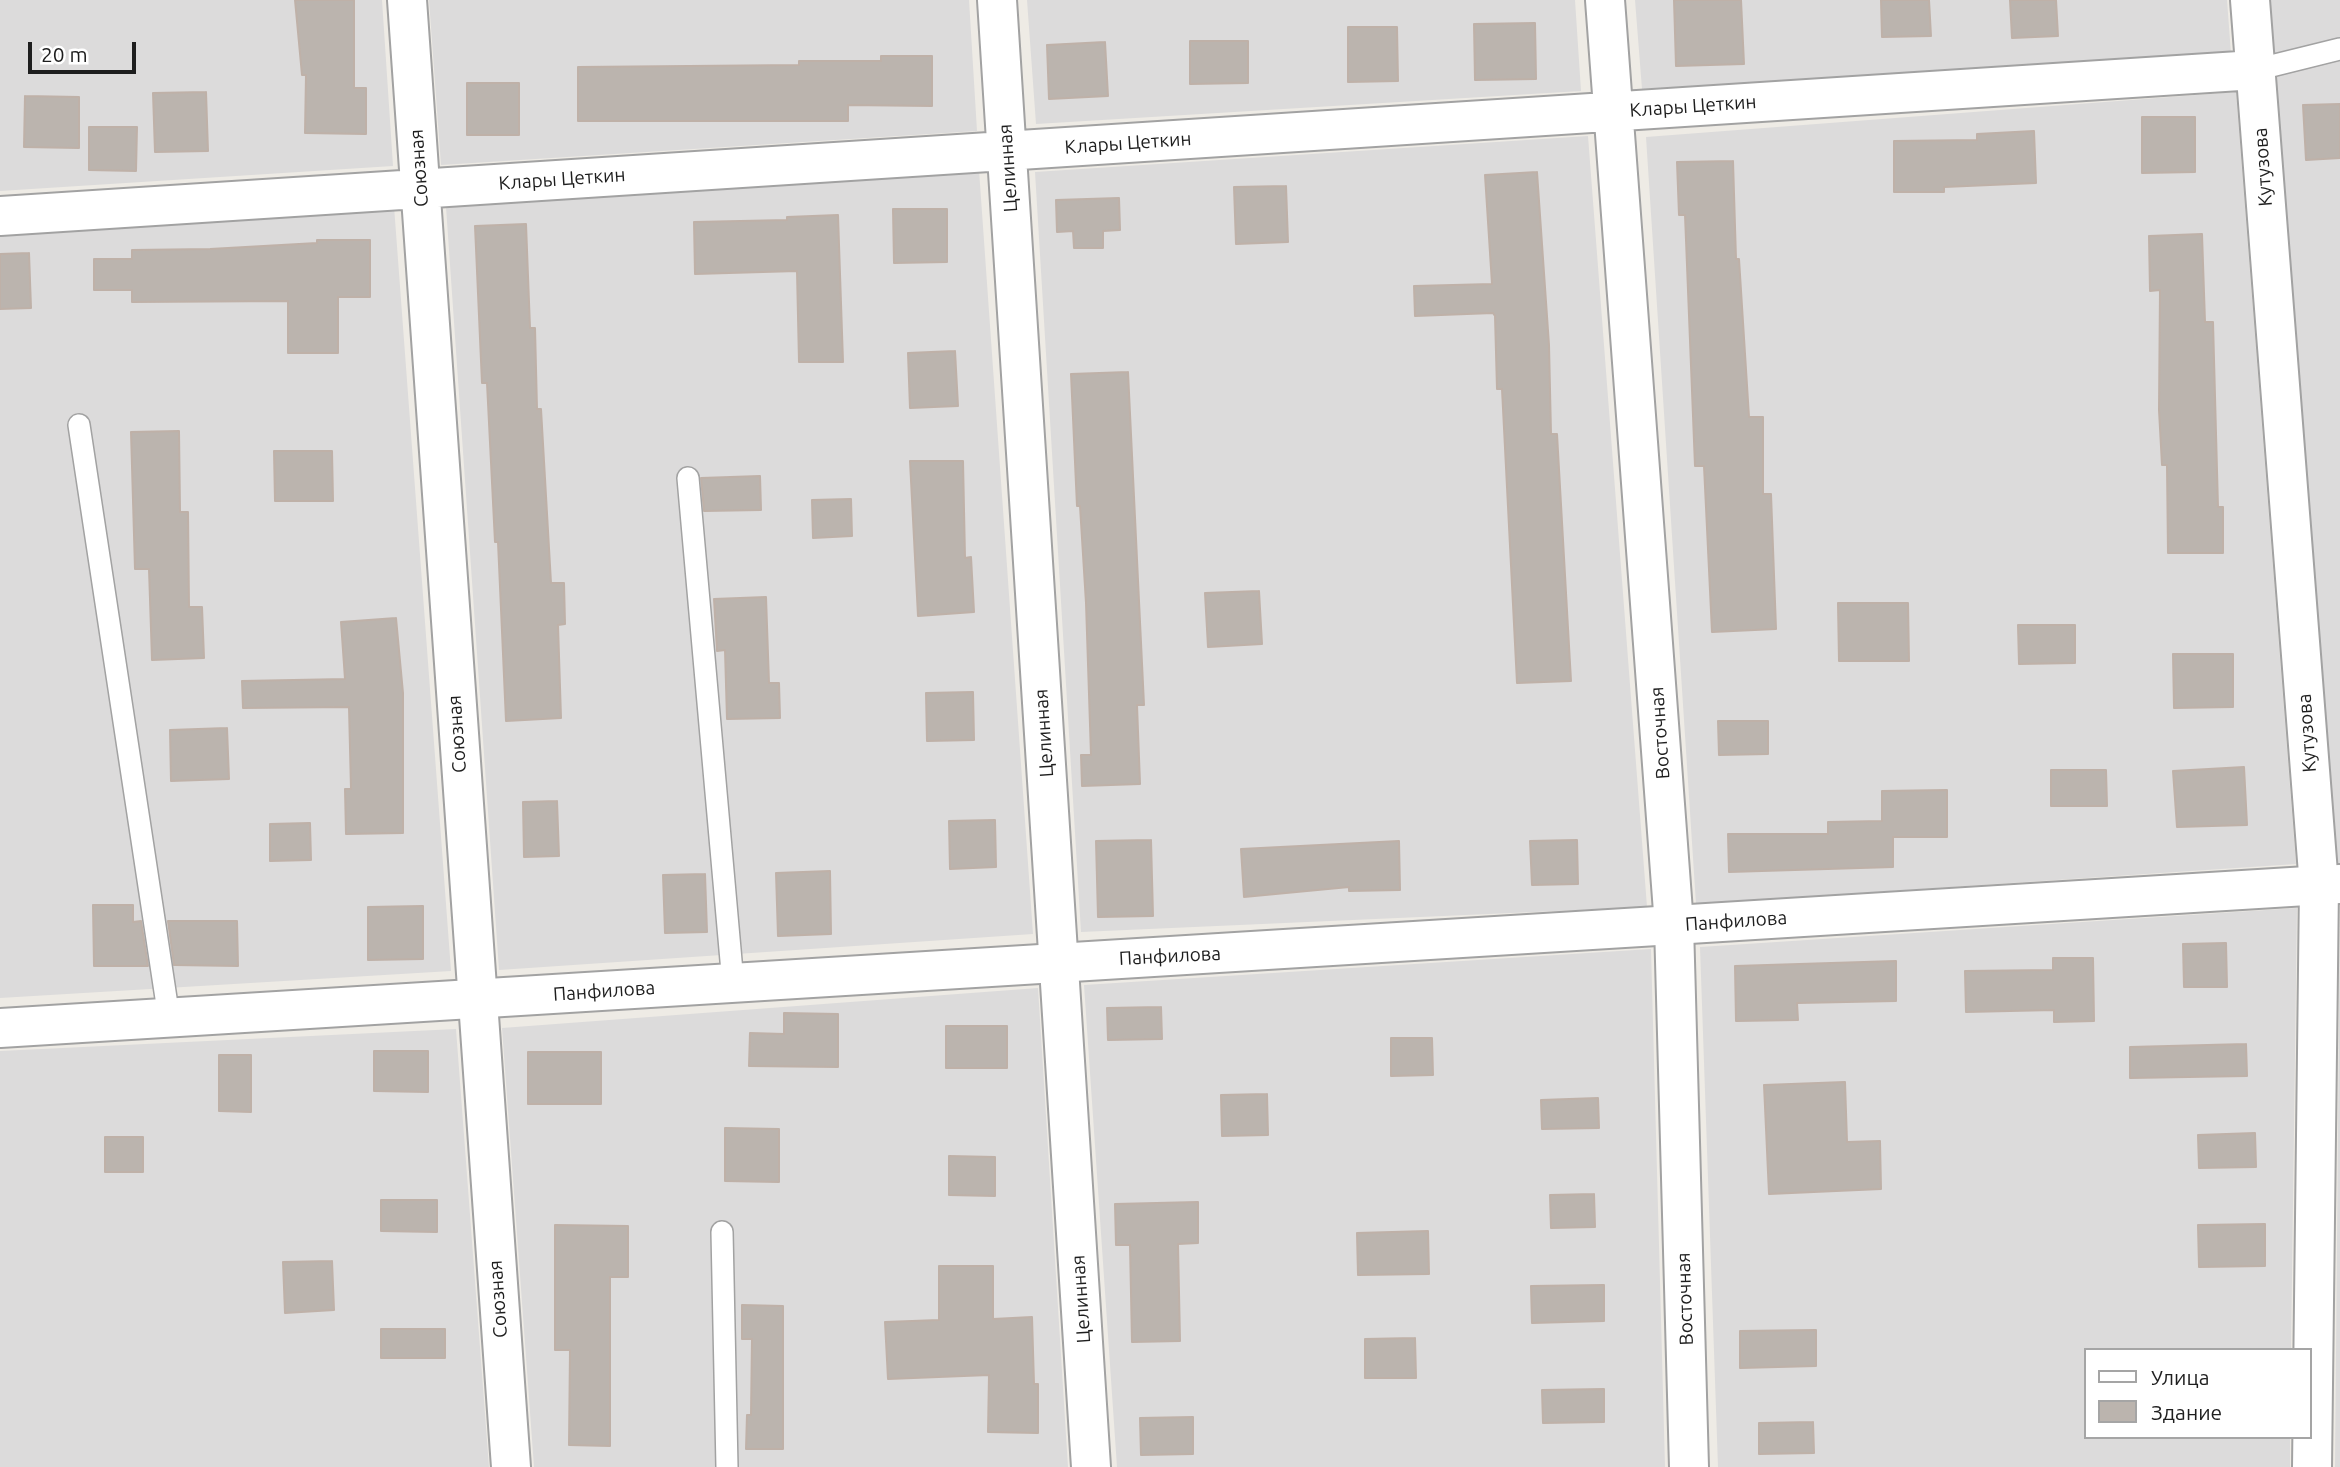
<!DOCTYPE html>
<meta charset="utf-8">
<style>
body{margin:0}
#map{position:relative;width:2340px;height:1467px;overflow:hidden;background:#eeebe5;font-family:Ubuntu,sans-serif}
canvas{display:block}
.legend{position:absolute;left:2084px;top:1348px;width:228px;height:91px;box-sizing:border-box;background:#fff;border:2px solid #a5a5a5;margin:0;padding:9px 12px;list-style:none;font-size:21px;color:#1e1e1e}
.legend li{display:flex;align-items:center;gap:14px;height:35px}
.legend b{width:35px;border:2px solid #a5a5a5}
.scale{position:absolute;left:28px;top:42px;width:108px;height:32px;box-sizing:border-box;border:4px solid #1e1e1e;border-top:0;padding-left:9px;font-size:21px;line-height:24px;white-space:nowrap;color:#1e1e1e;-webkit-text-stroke:5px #fff;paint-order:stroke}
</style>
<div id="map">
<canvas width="2340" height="1467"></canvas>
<ul class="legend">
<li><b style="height:9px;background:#fff"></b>Улица</li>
<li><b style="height:19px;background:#bbb4ae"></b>Здание</li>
</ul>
<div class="scale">20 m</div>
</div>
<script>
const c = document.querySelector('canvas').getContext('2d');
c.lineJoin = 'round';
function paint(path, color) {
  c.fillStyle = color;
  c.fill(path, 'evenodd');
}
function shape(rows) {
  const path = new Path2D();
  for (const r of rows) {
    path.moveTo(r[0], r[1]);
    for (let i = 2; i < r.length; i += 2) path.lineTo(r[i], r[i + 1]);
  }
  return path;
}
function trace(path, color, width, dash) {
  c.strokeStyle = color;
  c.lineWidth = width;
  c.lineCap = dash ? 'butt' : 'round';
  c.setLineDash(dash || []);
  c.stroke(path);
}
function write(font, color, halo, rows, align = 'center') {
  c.font = font + ' Ubuntu,sans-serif';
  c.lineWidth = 5;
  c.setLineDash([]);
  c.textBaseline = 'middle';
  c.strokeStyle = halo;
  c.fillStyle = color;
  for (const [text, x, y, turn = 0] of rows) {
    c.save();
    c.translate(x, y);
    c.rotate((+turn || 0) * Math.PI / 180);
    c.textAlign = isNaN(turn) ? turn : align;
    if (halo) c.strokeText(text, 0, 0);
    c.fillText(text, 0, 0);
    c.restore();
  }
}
paint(shape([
 [0,0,382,0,393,166,0,191],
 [429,0,969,0,977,131,441,165],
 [1027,0,1575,0,1581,91,1036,124],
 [1635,0,2227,0,2231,54,1642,89],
 [2267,0,2340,0,2340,864,2331,864],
 [2236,92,2296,864,1696,904,1646,137],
 [1588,136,1647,907,1081,932,1035,172],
 [979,170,1033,934,499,970,446,207],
 [394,206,451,971,0,998,0,234],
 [2340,904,2340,1467,2335,1467],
 [2297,908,2291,1350,2086,1350,2086,1437,2290,1437,2290,1467,1718,1467,1700,947],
 [1651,949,1665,1467,1117,1467,1084,985],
 [1038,988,1068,1467,534,1467,502,1028],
 [456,1029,489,1467,0,1467,0,1051]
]), '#dcdbdb');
const building = shape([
 [295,0,354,0,354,88,366,88,366,134,305,133,306,75,302,75,295,0],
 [1674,0,1741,0,1744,64,1676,66,1674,0],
 [1881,0,1929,0,1931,36,1882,37,1881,0],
 [2010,0,2056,0,2058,36,2012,38,2010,0],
 [1535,23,1536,79,1475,80,1474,24,1535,23],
 [1348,27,1397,27,1398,81,1348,82,1348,27],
 [1190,41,1248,41,1248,83,1190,84,1190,41],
 [1105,42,1108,96,1049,99,1047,45,1105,42],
 [881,56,932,56,932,106,848,105,848,121,578,121,578,67,799,65,799,61,881,61,881,56],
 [467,83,519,83,519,135,467,135,467,83],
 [206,92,208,151,155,152,153,93,206,92],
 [25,96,79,97,79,148,24,147,25,96],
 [2340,104,2340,158,2306,160,2303,105,2340,104],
 [2142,117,2195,117,2195,172,2142,173,2142,117],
 [89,127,137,127,136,171,89,170,89,127],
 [2034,131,2036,183,1944,187,1944,192,1894,192,1894,141,1977,140,1977,134,2034,131],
 [1733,161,1736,259,1739,259,1749,417,1763,417,1763,494,1771,494,1776,629,1712,632,1704,466,1695,466,1685,215,1679,215,1677,162,1733,161],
 [1537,172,1549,345,1551,434,1557,434,1571,681,1517,683,1502,389,1497,389,1495,316,1493,313,1415,316,1414,286,1492,284,1485,175,1537,172],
 [1286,186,1288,242,1236,244,1234,187,1286,186],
 [1119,198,1120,230,1103,231,1103,248,1074,248,1073,231,1057,232,1056,200,1119,198],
 [893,209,947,209,947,262,894,263,893,209],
 [838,215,843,362,799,362,797,271,695,274,694,222,787,220,787,217,838,215],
 [526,224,530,328,535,328,537,409,541,409,551,583,564,583,565,624,558,625,561,718,506,721,498,542,495,542,487,383,482,383,475,226,526,224],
 [2202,234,2205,322,2213,322,2218,507,2223,507,2223,553,2168,553,2167,465,2162,465,2159,410,2160,290,2150,291,2149,236,2202,234],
 [317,240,370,240,370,297,338,297,338,353,288,353,288,301,132,302,132,290,94,290,94,259,132,259,132,250,210,249,317,243,317,240],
 [29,253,31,308,0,309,0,254,29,253],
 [955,351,958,406,910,408,908,353,955,351],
 [1128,372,1144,705,1137,705,1140,784,1082,786,1081,755,1091,755,1086,603,1080,506,1077,506,1071,374,1128,372],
 [179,431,180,512,188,512,189,607,202,607,204,658,152,660,149,569,135,569,131,432,179,431],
 [274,451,332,451,333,501,275,501,274,451],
 [910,461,963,461,965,558,971,557,974,612,918,616,910,461],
 [760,476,761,510,704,511,701,478,760,476],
 [851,499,852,536,813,538,812,500,851,499],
 [1259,591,1262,644,1208,647,1205,593,1259,591],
 [766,597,769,683,779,683,780,718,727,719,725,650,717,651,714,599,766,597],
 [1838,603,1908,603,1909,661,1839,661,1838,603],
 [396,618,403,693,403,833,346,834,345,789,351,789,349,707,243,708,242,681,345,679,341,622,396,618],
 [2018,625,2075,625,2075,663,2019,664,2018,625],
 [2173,654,2233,654,2233,707,2174,708,2173,654],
 [973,692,974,740,927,741,926,693,973,692],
 [1718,721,1768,721,1768,754,1719,755,1718,721],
 [227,728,229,779,171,781,170,730,227,728],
 [2244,767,2247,825,2177,827,2173,771,2244,767],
 [2051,770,2106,770,2107,806,2051,806,2051,770],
 [1947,790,1947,837,1893,837,1893,867,1729,872,1728,834,1828,834,1828,822,1882,821,1882,791,1947,790],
 [557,801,559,856,524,857,523,802,557,801],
 [995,820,996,867,950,869,949,821,995,820],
 [310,823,311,860,270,861,270,824,310,823],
 [1151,840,1153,916,1098,917,1096,841,1151,840],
 [1577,840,1578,884,1532,885,1530,841,1577,840],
 [1399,841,1400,890,1349,891,1349,887,1244,897,1241,849,1399,841],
 [830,871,831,934,778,936,776,873,830,871],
 [705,874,707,932,665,933,663,875,705,874],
 [93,905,133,905,133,922,141,921,148,966,94,966,93,905],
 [423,906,423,959,368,960,368,907,423,906],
 [168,921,237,921,238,966,174,965,168,921],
 [2226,943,2227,987,2184,987,2183,944,2226,943],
 [2053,958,2093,958,2094,1021,2054,1022,2054,1010,1966,1012,1965,971,2053,970,2053,958],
 [1896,961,1896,1001,1797,1003,1798,1020,1736,1021,1735,966,1896,961],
 [1161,1007,1162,1039,1108,1040,1107,1008,1161,1007],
 [784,1013,838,1014,838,1067,749,1066,750,1033,784,1034,784,1013],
 [946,1026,1007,1026,1007,1068,946,1068,946,1026],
 [1391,1038,1432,1038,1433,1075,1391,1076,1391,1038],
 [2246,1044,2247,1076,2130,1078,2130,1047,2246,1044],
 [374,1051,428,1051,428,1092,374,1091,374,1051],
 [528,1052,601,1052,601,1104,528,1104,528,1052],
 [219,1055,251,1055,251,1112,219,1111,219,1055],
 [1845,1082,1847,1142,1880,1141,1881,1189,1769,1194,1764,1085,1845,1082],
 [1267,1094,1268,1135,1222,1136,1221,1095,1267,1094],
 [1598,1098,1599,1128,1542,1129,1541,1100,1598,1098],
 [725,1128,779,1129,779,1182,725,1181,725,1128],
 [2255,1133,2256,1167,2199,1168,2198,1135,2255,1133],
 [105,1137,143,1137,143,1172,105,1172,105,1137],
 [949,1156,995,1157,995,1196,949,1195,949,1156],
 [1594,1194,1595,1227,1551,1228,1550,1195,1594,1194],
 [381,1200,437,1200,437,1232,381,1231,381,1200],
 [1198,1202,1198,1243,1178,1244,1180,1341,1132,1342,1130,1245,1116,1245,1115,1204,1198,1202],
 [2265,1224,2265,1266,2199,1267,2198,1225,2265,1224],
 [555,1225,628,1226,628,1277,610,1277,610,1446,569,1445,570,1350,555,1350,555,1225],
 [1428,1231,1429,1274,1358,1275,1357,1233,1428,1231],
 [332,1261,334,1310,285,1313,283,1262,332,1261],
 [939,1266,993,1266,993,1319,1032,1317,1034,1384,1038,1384,1038,1433,988,1432,989,1375,888,1379,885,1322,939,1320,939,1266],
 [1604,1285,1604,1321,1532,1323,1531,1286,1604,1285],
 [742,1305,783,1306,783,1449,746,1449,747,1415,751,1415,752,1339,742,1339,742,1305],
 [381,1329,445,1329,445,1358,381,1358,381,1329],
 [1816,1330,1816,1366,1740,1368,1740,1331,1816,1330],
 [1415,1338,1416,1378,1365,1378,1365,1339,1415,1338],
 [1604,1389,1604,1422,1543,1423,1542,1390,1604,1389],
 [1193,1417,1193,1454,1141,1455,1140,1418,1193,1417],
 [1813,1422,1814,1453,1759,1454,1759,1423,1813,1422]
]);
paint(building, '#bbb4ae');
trace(building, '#bfb1a8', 2);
const service = shape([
 [2255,70,2340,49],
 [79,425,169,1018],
 [688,478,733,983],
 [722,1232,727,1467]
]);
const minor = shape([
 [407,0,511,1467],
 [997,0,1091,1467],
 [1605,0,1674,925,1689,1467],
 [2250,0,2319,886,2312,1467],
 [0,216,2255,70]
]);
const tertiary = shape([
 [0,1028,2340,884]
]);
trace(service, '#a2a2a2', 24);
trace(minor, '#a2a2a2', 42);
trace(tertiary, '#a2a2a2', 42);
trace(service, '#fff', 21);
trace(minor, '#fff', 38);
trace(tertiary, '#fff', 38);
write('19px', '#1e1e1e', '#fff', [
 ["Клары Цеткин",1693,106,-4],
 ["Клары Цеткин",1128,143,-4],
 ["Кутузова",2263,167,-94],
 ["Союзная",419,168,-94],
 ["Целинная",1008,168,-94],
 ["Клары Цеткин",562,179,-4],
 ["Целинная",1044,733,-94],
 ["Восточная",1660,733,-94],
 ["Кутузова",2307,733,-94],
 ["Союзная",457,734,-94],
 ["Панфилова",1736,921,-4],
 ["Панфилова",1170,956,-3],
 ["Панфилова",604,991,-4],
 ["Союзная",498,1299,-94],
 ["Целинная",1081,1299,-94],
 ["Восточная",1685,1299,-92]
]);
</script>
